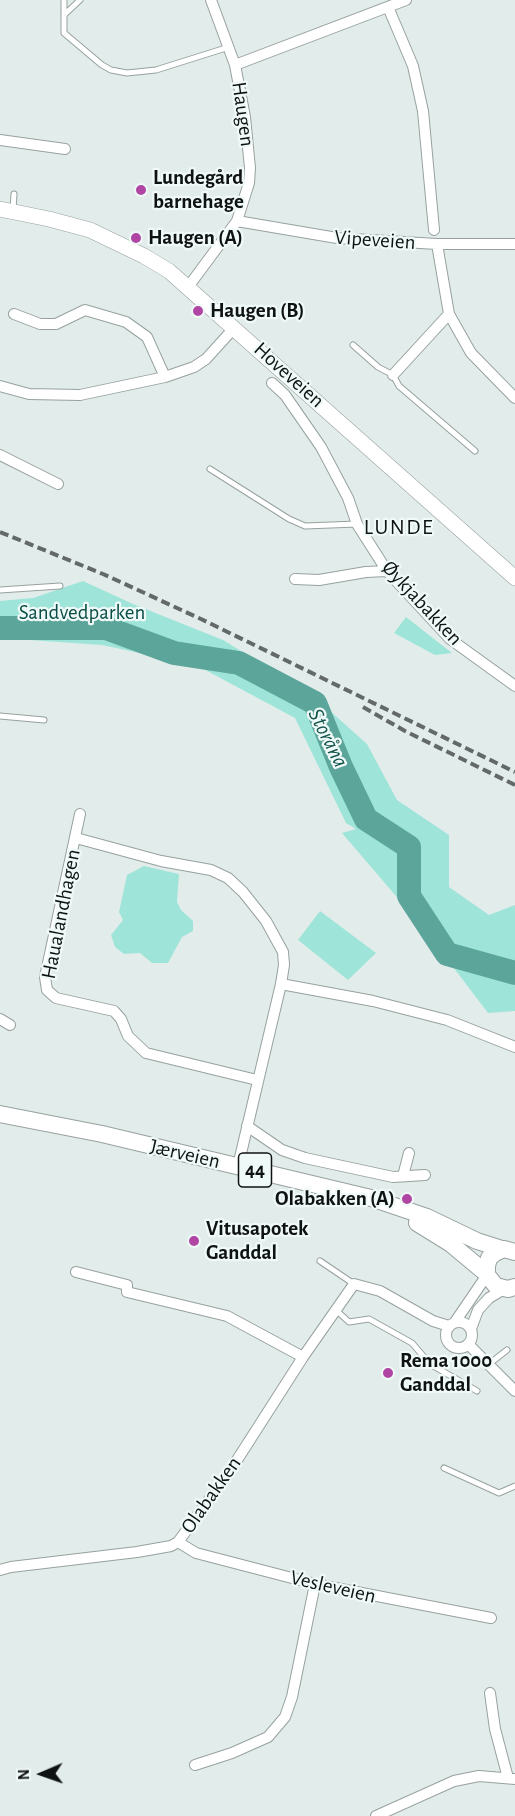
<!DOCTYPE html>
<meta charset="utf-8">
<style>
body{margin:0}
#map{position:relative;width:515px;height:1816px;overflow:hidden;background:#e2edeb;font-family:"Alegreya Sans",sans-serif}
canvas{display:block}
.north{position:absolute;left:12px;top:1744px;width:60px;height:60px;-webkit-text-stroke:4px #effaf8;paint-order:stroke;rotate:268deg;font-size:16px;font-weight:700;line-height:24px;text-align:center;color:#0f1212}
.north::after{content:'';display:block;margin:auto;width:21px;height:27px;background:#0f1212;clip-path:polygon(50% 0,100% 100%,50% 72%,0 100%)}
</style>
<div id="map">
<canvas width="515" height="1816"></canvas>
<div class="north">N</div>
</div>
<script>
const c = document.querySelector('canvas').getContext('2d');
c.lineJoin = 'round';
function paint(path, color) {
  c.fillStyle = color;
  c.fill(path, 'evenodd');
}
function shape(rows) {
  const path = new Path2D();
  for (const r of rows) {
    if (r.length === 3) {
      path.moveTo(r[0] + r[2], r[1]);
      path.arc(r[0], r[1], r[2], 0, 2 * Math.PI);
      continue;
    }
    path.moveTo(r[0], r[1]);
    for (let i = 2; i < r.length; i += 2) path.lineTo(r[i], r[i + 1]);
  }
  return path;
}
function trace(path, color, width, dash) {
  c.strokeStyle = color;
  c.lineWidth = width;
  c.lineCap = dash ? 'butt' : 'round';
  c.setLineDash(dash || []);
  c.stroke(path);
}
function write(font, color, halo, rows, align = 'center') {
  c.font = font + ' "Alegreya Sans",sans-serif';
  c.lineWidth = 4.5;
  c.setLineDash([]);
  c.textBaseline = 'middle';
  c.strokeStyle = halo;
  c.fillStyle = color;
  for (const [text, x, y, turn = 0] of rows) {
    c.save();
    c.translate(x, y);
    c.rotate((+turn || 0) * Math.PI / 180);
    c.textAlign = isNaN(turn) ? turn : align;
    if (halo) c.strokeText(text, 0, 0);
    c.fillText(text, 0, 0);
    c.restore();
  }
}
paint(shape([
 [83,581,133,604,223,640,311,694,367,744,397,800,449,835,449,887,489,915,515,905,515,1011,488,1013,425,930,342,833,356,829,346,823,295,718,196,665,102,645,0,638,0,601,33,598],
 [406,617,452,653,435,655,394,633],
 [144,866,179,874,177,902,181,910,193,921,193,931,182,937,168,963,152,963,140,953,124,954,115,947,111,935,123,920,119,912,127,875],
 [320,911,376,953,348,980,298,940]
]), '#9fe4d8');
trace(shape([
 [0,628,106,628,174,653,239,663,315,703,341,767,366,819,409,847,409,896,447,954,515,973]
]), '#5ca59a', 24);
const service = shape([
 [64,0,64,33,102,65,111,70,127,73,156,70,229,47],
 [64,15,80,0],
 [13,209,14,194],
 [353,345,378,367,393,375,399,386,475,451],
 [210,469,289,519,305,526,357,524],
 [0,590,60,586],
 [0,716,44,720],
 [320,1261,354,1284],
 [337,1311,349,1322,369,1319,412,1343,430,1364,477,1391],
 [489,1364,507,1350],
 [444,1468,499,1493,515,1486]
]);
const minor = shape([
 [388,7,413,66,423,111,434,230],
 [235,65,406,0],
 [0,140,65,149],
 [237,221,337,238,437,244,515,244],
 [437,244,449,314,471,353,515,398],
 [188,287,237,221,249,183,250,168,245,117,235,65,211,0],
 [14,314,40,324,56,324,85,310,126,322,147,337,165,377],
 [393,375,449,314],
 [272,383,285,395,321,447,348,498,357,524,387,571,450,639,515,686],
 [0,386,29,394,80,395,165,377,194,367,206,359,235,327],
 [0,455,58,484],
 [295,579,319,580,366,572,387,571],
 [80,814,45,977,47,990,56,998,114,1011,121,1019,128,1036,146,1053,257,1080],
 [76,838,161,861,211,870,228,878,243,892,266,921,283,952,284,965,281,984,238,1166],
 [281,984,373,1001,447,1020,515,1047],
 [0,1019,10,1025],
 [247,1126,282,1150,305,1158,393,1177,425,1175],
 [403,1176,409,1153],
 [76,1272,127,1285,127,1292,227,1316,303,1357],
 [459,1335,13],
 [455,1322,487,1275],
 [471,1329,478,1310,489,1298,504,1289],
 [468,1344,515,1391],
 [178,1542,196,1553,315,1584,491,1618],
 [0,1570,11,1567,137,1552,171,1546,178,1542,230,1471,303,1357,354,1284,380,1291,433,1321,449,1326],
 [490,1693,495,1729,508,1778],
 [195,1765,232,1753,268,1737,285,1717,292,1697,315,1584],
 [376,1816,454,1781,479,1776,515,1779]
]);
const secondary = shape([
 [0,209,49,219,90,230,144,256,169,271,515,578]
]);
const primary = shape([
 [0,1114,102,1134,371,1198,427,1217,477,1241,502,1249],
 [417,1223,451,1244,487,1274],
 [515,1252,504,1249,495,1253,489,1258,487,1266,487,1275,496,1286,508,1289,515,1287]
]);
trace(service, '#97a19f', 7);
trace(minor, '#97a19f', 12);
trace(secondary, '#97a19f', 16);
trace(primary, '#97a19f', 18);
trace(service, '#fff', 5);
trace(minor, '#fff', 10);
trace(secondary, '#fff', 15);
trace(primary, '#fff', 16);
trace(shape([
 [0,532,103,574,201,619,515,772],
 [363,707,405,731,515,785]
]), '#636968', 4, [9, 4.5]);
for (const [x, y, r, color] of [
 [141,190,6,"#b145a4"],
 [136,238,6,"#b145a4"],
 [198,311,6,"#b145a4"],
 [407,1199,6,"#b145a4"],
 [194,1241,6,"#b145a4"],
 [388,1373,6,"#b145a4"]
]) {
  const dot = new Path2D();
  dot.arc(x, y, r, 0, 2 * Math.PI);
  c.fillStyle = color;
  c.fill(dot);
  trace(dot, '#effaf8', 2);
}
for (const [x, y, w] of [
 [255,1170,33]
]) {
  const box = new Path2D();
  box.roundRect(x - w / 2, y - 17, w, 34, 4.5);
  c.fillStyle = '#effaf8';
  c.fill(box);
  trace(box, '#0f1212', 1.5);
}
write('bold 20px', '#0f1212', null, [
 ["44",255,1170]
]);
write('21px', '#0f1212', '#effaf8', [
 ["Haugen",243,114,82],
 ["Vipeveien",375,240,4],
 ["Hoveveien",289,375,42],
 ["Øykjabakken",422,603,47],
 ["Haualandhagen",61,914,-79],
 ["Jærveien",185,1154,13],
 ["Olabakken",211,1495,-55],
 ["Vesleveien",333,1587,13]
]);
write('bold 21px', '#0f1212', '#effaf8', [
 ["Lundegård",153,178],
 ["barnehage",153,202],
 ["Haugen (A)",148,238],
 ["Haugen (B)",210,311],
 ["Olabakken (A)",395,1199,"right"],
 ["Vitusapotek",206,1229],
 ["Ganddal",206,1253],
 ["Rema 1000",400,1361],
 ["Ganddal",400,1385]
], 'left');
write('21px', '#0b4d46', '#effaf8', [
 ["Sandvedparken",82,613]
]);
c.letterSpacing = '1.5px';
write('22px', '#0f1212', '#effaf8', [
 ["LUNDE",399,527]
]);
c.letterSpacing = '0px';
write('italic 22px', '#14534b', '#effaf8', [
 ["Storåna",328,738,63]
]);
</script>
